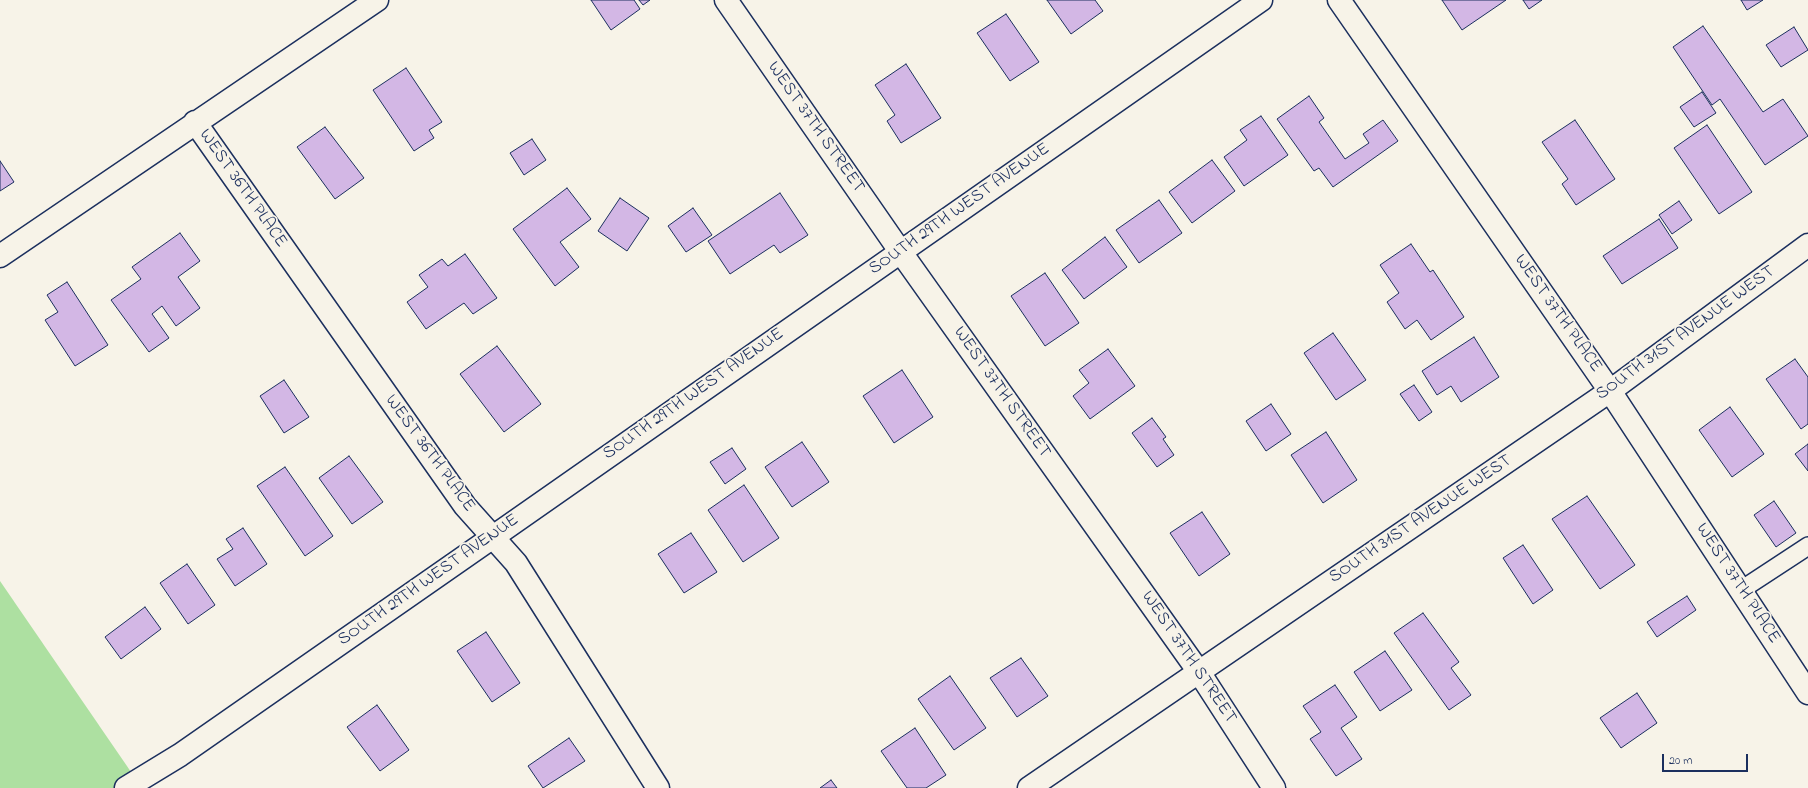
<!DOCTYPE html>
<style>
body{margin:0}
#map{position:relative;width:1808px;height:788px;overflow:hidden;background:#f7f3e8;font-family:"Indie Flower",sans-serif}
canvas{display:block}
.scale{position:absolute;left:1662px;top:754px;width:86px;height:18px;box-sizing:border-box;border:2px solid #1b2f5e;border-top:0;padding-left:5px;font-size:12px;line-height:14px;white-space:nowrap;color:#1b2f5e;-webkit-text-stroke:3px #f7f3e8;paint-order:stroke}
</style>
<div id="map">
<canvas width="1808" height="788"></canvas>
<div class="scale">20 m</div>
</div>
<script>
const c = document.querySelector('canvas').getContext('2d');
c.lineJoin = 'round';
function paint(path, color) {
  c.fillStyle = color;
  c.fill(path, 'evenodd');
}
function shape(rows) {
  const path = new Path2D();
  for (const r of rows) {
    path.moveTo(r[0], r[1]);
    for (let i = 2; i < r.length; i += 2) path.lineTo(r[i], r[i + 1]);
  }
  return path;
}
function trace(path, color, width, dash) {
  c.strokeStyle = color;
  c.lineWidth = width;
  c.lineCap = dash ? 'butt' : 'round';
  c.setLineDash(dash || []);
  c.stroke(path);
}
function write(font, color, halo, rows, align = 'center') {
  c.font = font + ' "Indie Flower",sans-serif';
  c.lineWidth = 3.5;
  c.setLineDash([]);
  c.textBaseline = 'middle';
  c.strokeStyle = halo;
  c.fillStyle = color;
  for (const [text, x, y, turn = 0] of rows) {
    c.save();
    c.translate(x, y);
    c.rotate((+turn || 0) * Math.PI / 180);
    c.textAlign = isNaN(turn) ? turn : align;
    if (halo) c.strokeText(text, 0, 0);
    c.fillText(text, 0, 0);
    c.restore();
  }
}
paint(shape([
 [0,581,142,788,0,788]
]), '#ade0a1');
const building = shape([
 [591,0,634,0,640,9,611,30,591,0],
 [639,0,650,0,643,5,639,0],
 [1047,0,1095,0,1103,11,1071,34,1047,0],
 [1442,0,1506,0,1462,30,1442,0],
 [1523,0,1542,0,1529,9,1523,0],
 [1741,0,1763,0,1747,10,1741,0],
 [1006,14,1039,62,1010,81,977,33,1006,14],
 [1703,26,1763,112,1783,99,1808,136,1765,165,1720,99,1712,105,1673,47,1703,26],
 [1794,27,1808,50,1781,67,1766,45,1794,27],
 [906,64,941,118,901,143,887,121,895,115,875,85,906,64],
 [406,68,442,122,429,130,434,138,414,151,373,90,406,68],
 [1702,92,1716,113,1694,127,1680,107,1702,92],
 [1309,96,1324,118,1319,122,1345,159,1369,143,1363,134,1383,120,1398,141,1333,187,1319,168,1314,171,1277,119,1309,96],
 [1261,116,1288,155,1244,186,1224,157,1247,140,1240,130,1261,116],
 [1575,120,1615,179,1576,205,1562,184,1568,179,1542,142,1575,120],
 [1707,125,1752,192,1719,214,1674,148,1707,125],
 [325,127,364,178,335,199,297,147,325,127],
 [532,139,546,160,524,175,510,153,532,139],
 [1212,160,1235,191,1192,223,1169,192,1212,160],
 [0,161,14,182,0,191,0,161],
 [567,188,591,219,560,242,579,267,555,286,513,229,567,188],
 [780,193,808,235,780,253,774,245,730,274,708,241,780,193],
 [620,198,649,218,627,251,598,231,620,198],
 [1159,200,1182,233,1139,263,1116,230,1159,200],
 [1679,201,1692,220,1672,234,1659,215,1679,201],
 [693,208,712,235,686,252,668,226,693,208],
 [1659,219,1678,248,1622,284,1603,256,1659,219],
 [180,233,200,261,178,277,200,308,176,326,162,306,152,314,169,338,149,352,111,300,141,279,132,267,180,233],
 [1105,237,1127,267,1084,299,1062,270,1105,237],
 [1411,244,1430,272,1433,270,1464,317,1431,340,1417,320,1405,329,1387,302,1399,293,1380,265,1411,244],
 [465,254,497,298,473,314,464,303,426,329,407,302,428,287,419,275,442,259,448,266,465,254],
 [1045,273,1079,323,1045,346,1011,296,1045,273],
 [67,282,108,345,75,366,45,320,58,312,47,295,67,282],
 [1333,333,1366,380,1336,400,1304,353,1333,333],
 [1474,337,1499,377,1461,402,1451,386,1437,395,1422,371,1474,337],
 [497,346,541,404,504,432,460,374,497,346],
 [1108,349,1135,386,1090,419,1073,396,1089,383,1079,370,1108,349],
 [1795,359,1808,377,1808,424,1801,429,1766,379,1795,359],
 [902,370,933,417,894,443,863,396,902,370],
 [284,380,309,417,284,433,260,396,284,380],
 [1414,385,1432,412,1419,421,1400,394,1414,385],
 [1271,404,1291,434,1266,451,1246,421,1271,404],
 [1730,407,1764,454,1732,477,1699,430,1730,407],
 [1152,418,1166,437,1163,439,1174,455,1157,467,1132,433,1152,418],
 [1326,432,1357,480,1323,503,1291,455,1326,432],
 [802,442,829,482,792,507,765,467,802,442],
 [1808,444,1808,471,1795,454,1808,444],
 [732,448,746,469,725,484,710,462,732,448],
 [349,456,383,502,352,524,319,478,349,456],
 [285,467,333,536,305,556,257,486,285,467],
 [744,485,779,538,743,562,708,510,744,485],
 [1587,496,1635,565,1600,589,1552,519,1587,496],
 [1774,501,1796,533,1776,547,1754,515,1774,501],
 [1202,512,1230,554,1199,576,1170,533,1202,512],
 [243,528,267,564,235,586,217,559,233,549,226,539,243,528],
 [691,533,717,572,684,593,658,554,691,533],
 [1523,545,1553,590,1533,604,1503,558,1523,545],
 [187,564,215,605,188,624,160,583,187,564],
 [1687,596,1696,610,1657,637,1647,622,1687,596],
 [145,607,161,629,121,659,105,637,145,607],
 [1423,613,1459,662,1451,668,1471,695,1449,710,1394,633,1423,613],
 [486,632,520,683,492,702,457,651,486,632],
 [1385,651,1412,690,1380,711,1354,672,1385,651],
 [1021,658,1048,696,1017,717,990,678,1021,658],
 [950,676,986,728,954,750,918,699,950,676],
 [1335,685,1357,717,1341,728,1362,759,1336,776,1310,739,1321,732,1303,706,1335,685],
 [1637,693,1657,723,1621,748,1600,718,1637,693],
 [377,705,409,750,380,771,347,727,377,705],
 [915,728,946,775,926,788,907,788,881,751,915,728],
 [569,738,585,761,543,788,528,766,569,738],
 [831,780,837,788,820,788,831,780]
]);
paint(building, '#d3b7e5');
trace(building, '#1b2f5e', 1);
const lane = shape([
 [1741,590,1808,546]
]);
const street = shape([
 [726,0,900,251,1199,672,1274,788],
 [1339,0,1610,391,1808,693],
 [195,122,465,506,516,563,658,788],
 [0,256,377,0],
 [126,788,180,755,493,537],
 [1029,788,1610,391,1808,245]
]);
const secondary = shape([
 [493,537,1261,0]
]);
trace(lane, '#1b2f5e', 20);
trace(street, '#1b2f5e', 25);
trace(secondary, '#1b2f5e', 25);
trace(lane, '#f7f3e8', 17);
trace(street, '#f7f3e8', 22);
trace(secondary, '#f7f3e8', 22);
write('18px', '#1b2f5e', '#f7f3e8', [
 ["WEST 37TH STREET",815,128,55],
 ["WEST 36TH PLACE",242,189,55],
 ["SOUTH 29TH WEST AVENUE",960,210,-35],
 ["WEST 37TH PLACE",1557,314,55],
 ["SOUTH 31ST AVENUE WEST",1686,334,-36],
 ["WEST 37TH STREET",1001,393,55],
 ["SOUTH 29TH WEST AVENUE",694,395,-35],
 ["WEST 36TH PLACE",429,454,54],
 ["SOUTH 31ST AVENUE WEST",1421,520,-34],
 ["SOUTH 29TH WEST AVENUE",429,581,-35],
 ["WEST 37TH PLACE",1737,584,57],
 ["WEST 37TH STREET",1188,658,56]
]);
</script>
